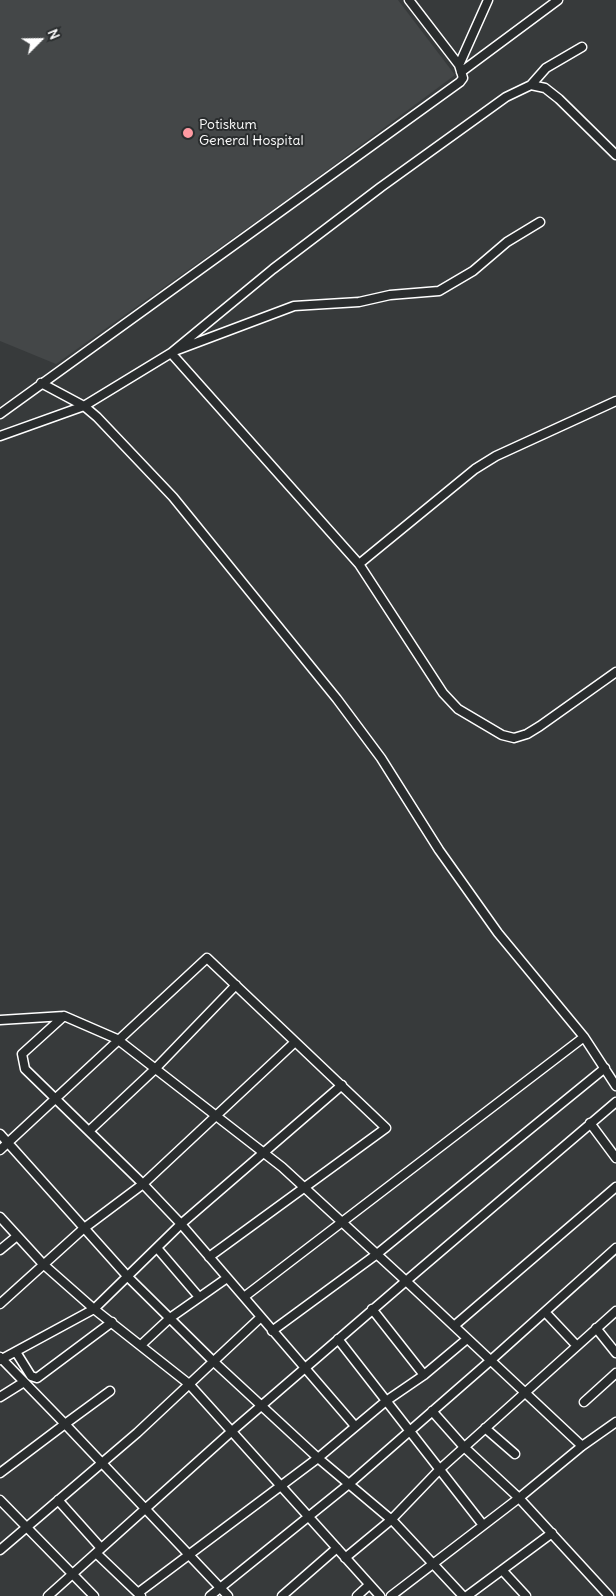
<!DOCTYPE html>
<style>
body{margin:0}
#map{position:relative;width:616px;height:1596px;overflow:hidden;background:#373a3b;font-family:Delius,sans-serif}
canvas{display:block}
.north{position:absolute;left:15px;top:15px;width:50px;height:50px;-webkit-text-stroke:4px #2a2d2e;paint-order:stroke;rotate:67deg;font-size:14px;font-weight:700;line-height:20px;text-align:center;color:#fff}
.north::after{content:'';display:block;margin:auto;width:18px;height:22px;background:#fff;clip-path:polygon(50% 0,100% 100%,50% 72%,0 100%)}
</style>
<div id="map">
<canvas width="616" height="1596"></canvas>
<div class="north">N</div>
</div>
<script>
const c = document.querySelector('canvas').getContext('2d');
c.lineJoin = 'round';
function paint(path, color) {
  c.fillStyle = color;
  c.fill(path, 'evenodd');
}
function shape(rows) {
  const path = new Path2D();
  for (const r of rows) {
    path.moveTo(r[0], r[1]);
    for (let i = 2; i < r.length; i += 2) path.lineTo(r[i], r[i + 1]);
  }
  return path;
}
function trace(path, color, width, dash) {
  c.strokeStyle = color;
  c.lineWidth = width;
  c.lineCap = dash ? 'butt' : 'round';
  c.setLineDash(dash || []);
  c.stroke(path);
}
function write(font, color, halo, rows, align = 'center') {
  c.font = font + ' Delius,sans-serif';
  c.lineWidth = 4;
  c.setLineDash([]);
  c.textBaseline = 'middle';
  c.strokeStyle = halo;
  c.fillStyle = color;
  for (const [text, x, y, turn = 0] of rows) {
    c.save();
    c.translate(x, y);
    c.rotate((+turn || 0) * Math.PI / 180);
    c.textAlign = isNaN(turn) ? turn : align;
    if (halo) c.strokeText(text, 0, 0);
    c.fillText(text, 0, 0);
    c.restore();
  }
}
paint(shape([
 [0,0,398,0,455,75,299,191,56,364,0,341]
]), '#444748');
const street = shape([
 [409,0,459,65,488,0],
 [461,72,558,0],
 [531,85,546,68,582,47],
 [177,350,294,306,359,302,390,295,439,291,473,271,507,242,540,222],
 [171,353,273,269,381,187,506,97,531,85,545,88,559,99,616,155],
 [41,383,84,406,97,417,173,497,337,699,381,758,439,850,498,933,584,1037,616,1086],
 [0,414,460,82,463,78,459,65],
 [0,436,84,406,171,353,359,564,443,693,458,709,502,735,514,738,527,734,540,726,616,672],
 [359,564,475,469,496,456,616,401],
 [64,1016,22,1054,25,1069,143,1184,181,1224,355,1426],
 [0,1020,64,1016,117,1039,282,1167,406,1281,232,1431,48,1596],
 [590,1123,616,1158],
 [89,1131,155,1069,236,985],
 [0,1134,128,1277,213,1361,318,1458,394,1522,463,1596],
 [0,1150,207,958,386,1128,209,1257],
 [0,1217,43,1264,94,1309,189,1384,380,1596],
 [157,1248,199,1297],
 [0,1250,17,1236],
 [244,1297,584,1037],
 [0,1304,83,1229,143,1184,295,1042],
 [372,1309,424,1375],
 [545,1312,577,1346],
 [454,1326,616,1187],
 [596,1328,616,1353],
 [272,1331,377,1254,605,1068],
 [338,1339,483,1525],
 [141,1345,170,1318,227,1278],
 [16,1352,31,1376,37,1378,112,1322],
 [0,1357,65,1424,110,1391],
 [0,1360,94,1309,181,1224,342,1085],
 [0,1397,24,1382],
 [584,1402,616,1373],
 [432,1411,464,1447,519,1498,609,1596],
 [485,1428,515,1454],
 [582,1446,406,1281,616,1102],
 [0,1473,65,1424,228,1596],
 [0,1500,94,1596],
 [58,1500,101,1548],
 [0,1550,137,1433,261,1317],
 [96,1553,141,1596],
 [345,1558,391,1520,440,1469,616,1311],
 [502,1570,526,1596],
 [138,1593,318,1458,386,1401,424,1375,467,1339],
 [210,1596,349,1484,490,1361,616,1248],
 [282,1596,337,1548],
 [357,1596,369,1585],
 [391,1596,519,1498,582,1446,616,1422],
 [467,1596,552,1533]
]);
trace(street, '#fff', 11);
trace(street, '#2a2d2e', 8);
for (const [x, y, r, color] of [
 [188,133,6,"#ff9aa2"]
]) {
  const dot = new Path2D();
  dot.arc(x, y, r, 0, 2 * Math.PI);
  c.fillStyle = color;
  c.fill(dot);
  trace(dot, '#2a2d2e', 2);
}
write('14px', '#fff', '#2a2d2e', [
 ["Potiskum",199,125],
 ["General Hospital",199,141]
], 'left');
</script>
